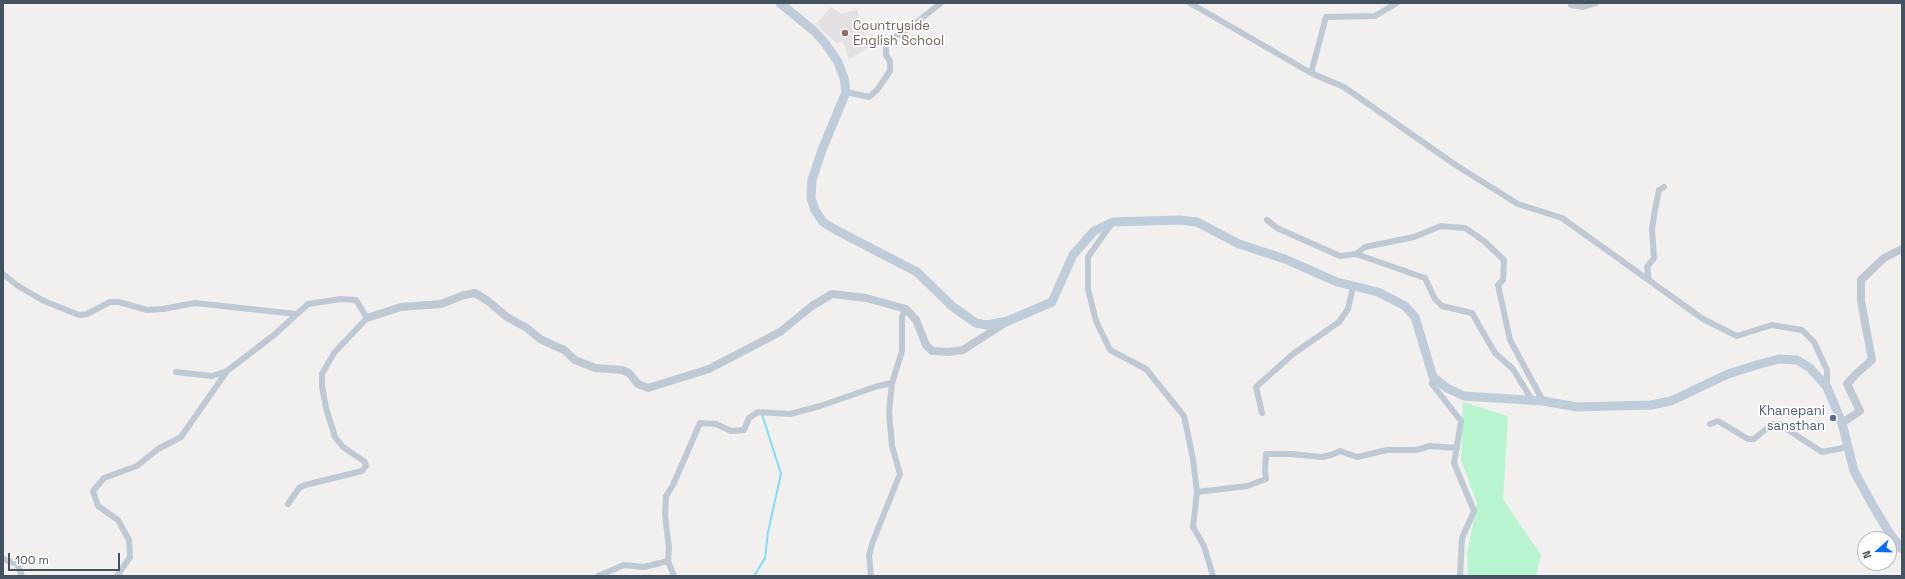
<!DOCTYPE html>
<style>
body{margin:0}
#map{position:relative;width:1905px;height:579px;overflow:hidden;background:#f2efef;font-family:"Space Grotesk",sans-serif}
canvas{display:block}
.frame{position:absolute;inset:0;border:4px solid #45525f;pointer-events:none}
.north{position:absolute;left:1857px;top:531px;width:40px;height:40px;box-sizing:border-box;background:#fff;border:1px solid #b5babf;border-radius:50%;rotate:250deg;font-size:11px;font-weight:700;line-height:16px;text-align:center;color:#45525f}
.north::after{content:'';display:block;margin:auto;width:14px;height:18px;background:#036cf8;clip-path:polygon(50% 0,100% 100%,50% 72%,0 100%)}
.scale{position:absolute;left:8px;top:553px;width:112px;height:18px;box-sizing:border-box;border:2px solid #45525f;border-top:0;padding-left:5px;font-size:12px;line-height:14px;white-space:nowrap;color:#45525f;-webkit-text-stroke:3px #fff;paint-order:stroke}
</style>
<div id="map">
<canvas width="1905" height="579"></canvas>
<div class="frame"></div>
<div class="north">N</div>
<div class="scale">100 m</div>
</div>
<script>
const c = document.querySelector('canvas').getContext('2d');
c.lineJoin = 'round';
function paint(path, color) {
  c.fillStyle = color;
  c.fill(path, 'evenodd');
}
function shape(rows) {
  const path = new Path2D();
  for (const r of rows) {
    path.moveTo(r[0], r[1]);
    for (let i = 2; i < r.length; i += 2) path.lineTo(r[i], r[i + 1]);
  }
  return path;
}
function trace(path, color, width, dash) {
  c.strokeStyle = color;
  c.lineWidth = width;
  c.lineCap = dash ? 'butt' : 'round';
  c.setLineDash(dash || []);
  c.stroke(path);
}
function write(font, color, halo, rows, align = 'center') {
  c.font = font + ' "Space Grotesk",sans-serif';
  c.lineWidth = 3.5;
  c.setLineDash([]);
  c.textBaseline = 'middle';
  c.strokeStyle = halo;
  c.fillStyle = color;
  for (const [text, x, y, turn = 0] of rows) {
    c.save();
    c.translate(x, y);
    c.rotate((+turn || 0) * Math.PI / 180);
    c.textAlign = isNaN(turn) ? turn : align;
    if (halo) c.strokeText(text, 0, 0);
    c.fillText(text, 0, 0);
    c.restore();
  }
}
paint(shape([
 [831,7,842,14,857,10,869,47,849,59,843,42,836,43,816,24]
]), '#e3e0e1');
paint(shape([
 [1463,402,1508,416,1503,499,1541,555,1536,576,1468,576,1467,554,1477,503,1461,460]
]), '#b8f4d0');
trace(shape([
 [754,576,765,558,768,532,781,474,762,414]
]), '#80ddf7', 2);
trace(shape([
 [1190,3,1311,73,1344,87,1457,166,1518,204,1562,218,1703,319,1737,336,1772,325,1802,330,1814,342,1827,370,1827,387],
 [1571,3,1571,5,1583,7,1596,3],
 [1311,73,1326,17,1375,16,1397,3],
 [846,92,869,97,877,90,890,71,890,61,886,55,886,46,889,40,907,30,941,3],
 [1267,220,1277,228,1340,256,1356,254,1425,278,1435,299,1442,306,1472,313,1495,353,1513,369,1532,400],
 [1112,223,1088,257,1088,289,1096,321,1110,350,1146,369,1184,416,1193,459,1197,492,1193,527,1204,546,1213,576],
 [1356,254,1365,247,1414,237,1441,226,1465,228,1484,241,1504,260,1503,280,1498,285,1510,340,1543,401],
 [3,274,18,286,44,301,79,315,87,314,110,302,119,302,147,310,163,309,195,303,296,314],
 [1649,280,1647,267,1654,258,1652,229,1655,210,1659,190,1664,187],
 [176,372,212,376,227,371],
 [1433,377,1432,384,1461,421,1454,463,1474,511,1462,538,1460,576],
 [1262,413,1256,387,1293,354,1339,322,1348,309,1353,287],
 [1710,424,1718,421,1748,439,1754,439,1772,424,1779,424,1822,452,1848,447],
 [1197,492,1247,486,1266,479,1265,470,1266,454,1291,454,1322,457,1331,455,1340,451,1357,457,1387,450,1416,450,1430,446,1457,448],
 [3,559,17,564,22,576],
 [668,561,674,576],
 [117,576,130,557,129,540,118,520,98,506,93,491,104,478,137,466,158,449,181,437,227,371,274,335,308,304,341,299,356,300,367,318,334,353,322,374,322,386,326,408,335,437,343,447,365,462,366,466,362,471,305,485,299,488,288,504],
 [598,576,624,565,644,567,668,561,669,548,665,515,666,496,673,485,700,423,716,424,731,431,744,430,749,418,758,412,790,414,820,406,878,386,892,383],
 [871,576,869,555,873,541,900,474,892,446,889,412,892,383,902,351,902,317,906,309]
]), '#bec9d3', 6);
trace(shape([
 [367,318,401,307,441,304,464,295,475,293,488,301,507,317,527,328,540,339,564,350,575,360,595,368,622,370,629,373,638,384,648,388,709,369,780,332,812,306,832,294,866,298,906,309,916,320,926,345,932,351,948,352,963,350,1008,321],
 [1842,423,1860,411,1847,384,1856,374,1872,360,1861,301,1861,280,1884,258,1902,249]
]), '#bec9d3', 8);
trace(shape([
 [780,3,814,31,825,43,838,62,844,78,846,92,822,150,812,180,811,198,815,210,823,222,836,230,917,272,953,307,976,323,986,325,1008,321,1052,302,1073,255,1094,231,1113,222,1179,220,1197,222,1239,244,1285,259,1337,282,1378,292,1405,306,1415,317,1433,377,1447,388,1464,396,1543,401,1577,407,1651,405,1671,401,1728,374,1760,364,1779,359,1797,360,1810,368,1827,387,1842,423,1854,471,1872,504,1890,534,1902,549]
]), '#bfccda', 9);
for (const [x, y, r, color] of [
 [845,33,4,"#8d6e63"],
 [1833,418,4,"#5c6f8a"]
]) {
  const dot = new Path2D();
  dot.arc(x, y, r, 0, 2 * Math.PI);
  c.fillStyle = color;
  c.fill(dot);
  trace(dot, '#fff', 1.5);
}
write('13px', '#785e54', '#fff', [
 ["Countryside",853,26],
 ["English School",853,41]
], 'left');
write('13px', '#4e5e75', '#fff', [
 ["Khanepani",1825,411],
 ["sansthan",1825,426]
], 'right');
</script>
